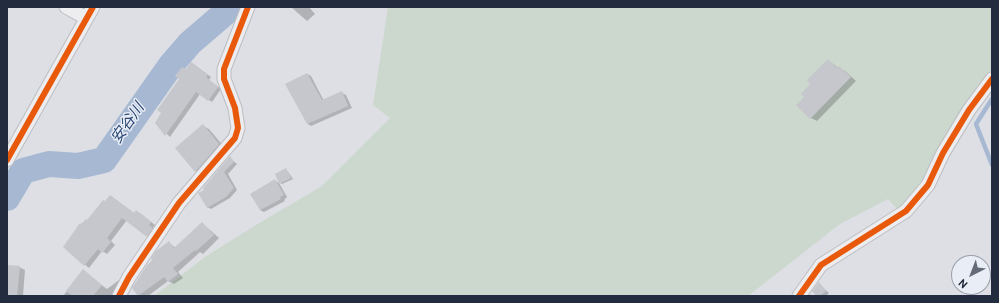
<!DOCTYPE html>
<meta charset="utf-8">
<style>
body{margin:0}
#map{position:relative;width:999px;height:303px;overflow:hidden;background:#dddfe4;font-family:Overpass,sans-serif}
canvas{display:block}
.frame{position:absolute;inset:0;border:8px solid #232b3e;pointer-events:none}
.north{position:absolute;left:951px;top:255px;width:40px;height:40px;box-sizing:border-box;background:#e9edf5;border:1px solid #9a9fac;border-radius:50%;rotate:222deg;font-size:11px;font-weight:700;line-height:16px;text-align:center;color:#232b3e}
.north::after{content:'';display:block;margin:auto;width:14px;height:18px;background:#646a78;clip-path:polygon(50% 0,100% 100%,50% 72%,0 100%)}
</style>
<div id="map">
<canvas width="999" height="303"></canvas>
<div class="frame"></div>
<div class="north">N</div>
</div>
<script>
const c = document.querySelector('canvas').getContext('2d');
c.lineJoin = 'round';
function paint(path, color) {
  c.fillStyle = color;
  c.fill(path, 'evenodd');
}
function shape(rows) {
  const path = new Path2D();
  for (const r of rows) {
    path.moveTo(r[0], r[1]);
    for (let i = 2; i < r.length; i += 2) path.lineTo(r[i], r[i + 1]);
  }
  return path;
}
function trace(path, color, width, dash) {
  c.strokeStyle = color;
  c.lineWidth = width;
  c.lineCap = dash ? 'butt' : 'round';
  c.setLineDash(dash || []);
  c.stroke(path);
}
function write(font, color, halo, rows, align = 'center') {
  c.font = font + ' Overpass,"Noto Sans JP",sans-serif';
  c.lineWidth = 3;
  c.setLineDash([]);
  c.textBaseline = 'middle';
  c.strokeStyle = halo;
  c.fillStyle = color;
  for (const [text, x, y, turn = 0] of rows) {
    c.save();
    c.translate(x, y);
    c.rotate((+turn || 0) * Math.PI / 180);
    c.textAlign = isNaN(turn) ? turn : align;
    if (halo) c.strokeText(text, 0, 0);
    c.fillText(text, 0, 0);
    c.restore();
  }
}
paint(shape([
 [388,7,992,7,992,76,922,188,899,211,888,199,840,224,748,296,154,296,205,257,256,225,322,186,390,118,373,105]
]), '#ccd8cd');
paint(shape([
 [291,7,309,7,315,14,307,21],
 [828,60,838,68,845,71,856,81,817,121,811,118,805,97],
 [192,63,211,77,209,80,221,89,212,102,200,94,170,137,156,123],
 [307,74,311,76,324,101,342,93,346,95,352,108,311,126,308,124],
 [203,126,209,129,225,148,202,174,196,171,176,148],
 [230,158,237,164,228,174,237,190,230,198,211,209,207,207,205,190],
 [286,169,293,179,282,184,280,183],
 [275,181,279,183,287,197,284,200,285,201,264,212,260,210],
 [111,196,134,213,140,213,155,225,153,228,156,231,151,238,127,220,111,241,115,245,107,254,102,251,89,268,64,247,82,225,88,221],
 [202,223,219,238,203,254,200,252,178,272,183,278,174,284,168,281,148,296,139,296,133,288,169,243,176,248],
 [7,266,19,267,25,270,23,296,7,296],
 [83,271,107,289,119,280,124,282,118,296,63,296],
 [819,284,829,293,826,296,815,296]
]), '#0003');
trace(shape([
 [992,99,976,124,992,165]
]), '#a7b9d2', 4.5);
trace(shape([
 [7,198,23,171,49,164,78,166,104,160,171,65,190,43,232,7]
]), '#a7b9d2', 26);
paint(shape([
 [828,59,837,68,839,66,851,77,810,119,796,105,804,97,801,94,810,84,807,80],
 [191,62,208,75,206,77,218,87,208,101,196,92,165,136,155,123,161,113,157,110,179,79,175,76,182,67,186,69],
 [307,73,322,100,342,91,348,106,307,124,285,84],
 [203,124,219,144,195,172,175,148],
 [230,156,234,162,224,172,234,188,226,197,207,208,198,193,204,190,203,188],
 [286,168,291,178,279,184,275,174],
 [275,179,284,195,280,197,281,199,260,210,250,194],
 [110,195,134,213,136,210,151,222,149,225,153,228,147,237,122,218,107,238,111,242,102,253,98,249,84,266,63,247,80,223,81,224,86,219,87,220,103,200,105,201],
 [202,222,214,235,196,251,195,250,173,268,178,274,168,282,164,277,138,296,132,288,147,265,152,261,151,259,156,251,169,241,174,248],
 [7,265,20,266,17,296,7,296],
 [83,269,102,285,93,296,73,296,66,291],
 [819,282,826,291,820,296,816,296,812,291]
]), '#c5c7cc');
const street = shape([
 [66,7,86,18],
 [7,160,93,7],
 [119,296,129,277,179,203,235,138,238,128,235,108,224,79,224,69,248,7],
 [799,296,821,265,906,211,928,185,943,153,969,110,992,79]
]);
trace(street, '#bbbdc2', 15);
trace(street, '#ededf0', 13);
trace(shape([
 [7,160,93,7],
 [119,296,129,277,179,203,235,138,238,128,235,108,224,79,224,69,248,7],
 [799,296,821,265,906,211,928,185,943,153,969,110,992,79]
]), '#e8590c', 6);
write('italic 15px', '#294675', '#e9edf5', [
 ["安谷川",129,124,-55]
]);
</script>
